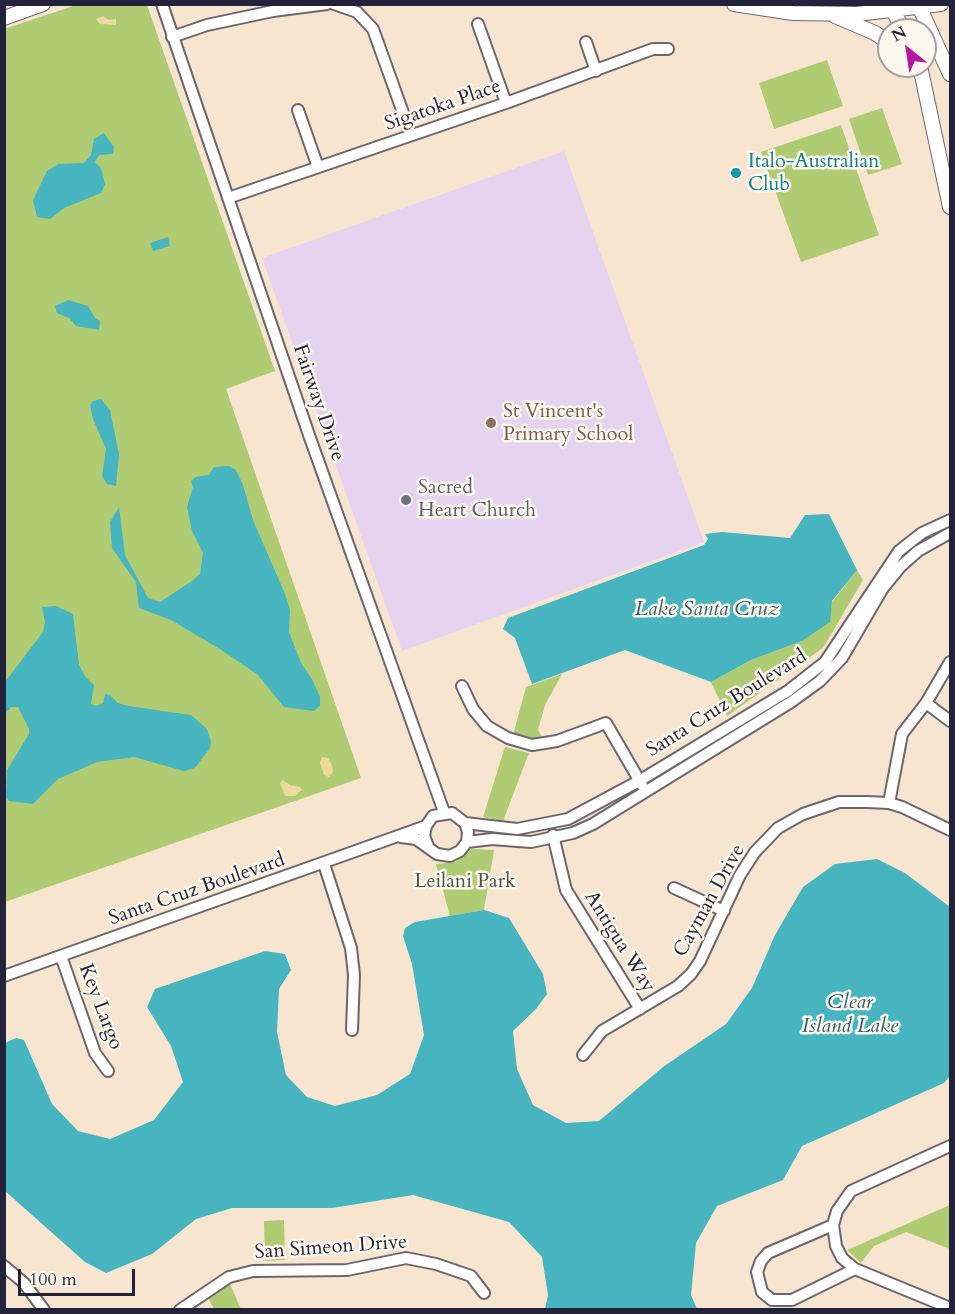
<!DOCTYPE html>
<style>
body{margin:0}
#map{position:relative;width:955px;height:1314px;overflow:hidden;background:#f7e5cf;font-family:Cardo,serif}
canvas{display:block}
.frame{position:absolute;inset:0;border:6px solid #22223b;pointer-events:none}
.north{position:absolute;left:877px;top:18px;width:60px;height:60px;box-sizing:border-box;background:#fbf7ec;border:2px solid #a4a2a5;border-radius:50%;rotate:330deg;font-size:16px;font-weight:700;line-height:24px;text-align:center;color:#22223b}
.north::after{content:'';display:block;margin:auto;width:21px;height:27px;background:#b5179e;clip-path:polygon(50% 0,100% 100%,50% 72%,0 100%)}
.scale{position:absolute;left:18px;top:1269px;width:117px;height:27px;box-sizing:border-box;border:3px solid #22223b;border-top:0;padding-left:8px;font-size:18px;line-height:21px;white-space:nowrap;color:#22223b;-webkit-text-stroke:4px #fbf7ec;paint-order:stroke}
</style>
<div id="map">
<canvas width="955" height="1314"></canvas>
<div class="frame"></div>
<div class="north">N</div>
<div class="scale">100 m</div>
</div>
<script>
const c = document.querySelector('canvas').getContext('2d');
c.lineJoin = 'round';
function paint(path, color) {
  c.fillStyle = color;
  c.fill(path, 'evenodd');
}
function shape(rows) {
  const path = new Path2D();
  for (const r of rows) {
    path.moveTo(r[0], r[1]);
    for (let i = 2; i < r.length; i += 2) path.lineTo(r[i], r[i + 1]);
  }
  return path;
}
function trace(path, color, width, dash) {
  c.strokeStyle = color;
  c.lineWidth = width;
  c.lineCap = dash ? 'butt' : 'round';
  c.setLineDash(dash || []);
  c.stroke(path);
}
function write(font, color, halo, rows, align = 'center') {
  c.font = font + ' Cardo,serif';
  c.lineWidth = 5;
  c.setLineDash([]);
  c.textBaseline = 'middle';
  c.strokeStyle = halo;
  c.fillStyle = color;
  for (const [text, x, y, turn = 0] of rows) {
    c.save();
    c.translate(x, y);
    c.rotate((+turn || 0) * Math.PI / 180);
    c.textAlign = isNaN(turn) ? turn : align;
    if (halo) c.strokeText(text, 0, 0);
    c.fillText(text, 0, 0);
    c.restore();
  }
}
paint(shape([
 [564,151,704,542,402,651,262,258]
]), '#e5d3f0');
paint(shape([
 [76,5,147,5,275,371,226,389,361,778,5,902,4,29],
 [827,60,843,106,774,129,759,83],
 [882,108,902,164,868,175,849,119],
 [841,125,879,235,801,262,761,152],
 [857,570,863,580,823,648,727,716,711,682,751,660,802,641],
 [562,674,545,705,538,730,544,740,513,735,526,687],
 [505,747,529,753,503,821,483,817],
 [472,849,494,850,484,910,450,916,436,864,456,862],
 [950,1205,950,1249,906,1232,874,1246,861,1263,847,1250],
 [284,1220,285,1260,265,1261,264,1221],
 [229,1282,241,1309,214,1309,207,1296]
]), '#afcc73');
paint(shape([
 [103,16,109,20,116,19,116,25,100,24,96,19],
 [322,757,328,758,332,766,333,772,329,777,324,775,320,763],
 [283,780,290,785,300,787,302,790,295,796,285,796,280,783]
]), '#eeda9e');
paint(shape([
 [104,133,114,147,113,154,99,155,95,162,101,168,105,184,101,193,64,208,50,219,37,217,33,200,47,171,58,164,84,163,91,155,94,139],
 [168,237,170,246,153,251,150,243],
 [68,300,88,306,95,318,100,321,99,330,76,326,69,318,57,313,55,306],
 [101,399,110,410,119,454,116,486,107,484,102,476,106,449,93,419,90,405,93,401],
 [229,466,236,470,243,485,253,520,285,594,290,610,289,632,301,663,312,679,320,697,320,706,314,711,284,707,258,675,220,649,171,620,139,608,136,582,112,548,110,522,119,507,125,555,148,598,160,602,192,581,200,574,203,553,192,531,187,507,193,487,191,481,196,477,209,475,214,467],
 [829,514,857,570,832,601,830,622,802,641,751,660,711,682,625,650,532,684,515,638,503,629,508,618,704,545,708,539,705,534,722,532,790,538,805,515],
 [56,606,73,614,79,665,85,676,94,685,91,704,96,706,103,703,105,694,110,695,118,703,128,706,191,715,207,729,211,742,210,748,195,768,184,771,134,757,97,762,58,779,33,804,9,801,6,797,7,770,29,734,29,729,18,707,11,707,5,714,5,682,43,632,45,622,42,607],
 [877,859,905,873,950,907,950,1076,944,1083,802,1146,783,1180,717,1206,696,1243,691,1295,697,1309,545,1309,548,1295,542,1257,509,1222,413,1195,332,1208,232,1208,196,1219,152,1254,106,1273,85,1262,5,1191,5,1043,16,1038,24,1040,52,1104,78,1131,110,1139,154,1120,183,1082,171,1046,147,1007,155,989,265,951,285,954,291,970,279,989,277,1032,286,1075,307,1097,335,1106,377,1095,410,1074,424,1035,412,964,403,936,405,928,415,922,484,910,509,918,543,974,547,994,536,1009,513,1031,517,1069,533,1105,566,1123,599,1121,663,1067,726,1024,752,988,775,935,803,887,835,864]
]), '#46b5c0');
const minor = shape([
 [162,4,309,435,444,812],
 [334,4,357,12,373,29,411,135],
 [478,24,506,103],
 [172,37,207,25,273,11,327,4],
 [586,42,596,71],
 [298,110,318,167],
 [228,198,506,103,653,49,668,49],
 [462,686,473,709,487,726,508,738,532,745,557,741,606,723,642,785],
 [926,703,950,721],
 [889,803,902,734,926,703,950,662],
 [465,823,517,829,568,819,639,781,788,691,825,662,899,551,922,533,950,520],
 [553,835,566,890,640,1009],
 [401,837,416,839,437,854,450,856,460,851,467,842,468,832,465,823,452,813,433,816,426,826,424,836,428,846],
 [467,842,492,839,531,842,573,833,593,824,791,702,820,681,842,658,883,588,900,567,918,551,950,533],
 [324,864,351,948,354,975,352,1030],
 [674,888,724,911],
 [61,956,95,1053,108,1071],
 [4,976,426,826],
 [583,1055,602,1031,678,986,691,974,700,961,740,875,755,852,778,828,803,814,839,802,867,802,889,803,902,807,950,830],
 [950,1146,851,1191,837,1211,833,1225,836,1246,842,1258,855,1269,950,1308],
 [833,1225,768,1253,761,1261,757,1272,762,1292,772,1300,792,1300,855,1269],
 [4,1266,24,1283,44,1310],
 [180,1310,229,1277,253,1271,347,1270,406,1258,436,1264,471,1276,484,1293]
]);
const major = shape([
 [734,4,793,13,857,14,941,4],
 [918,4,950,74],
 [891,6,903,30],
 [835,16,875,33,889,43],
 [4,18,43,4],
 [920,66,950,207]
]);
trace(minor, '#6d666f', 14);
trace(major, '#6d666f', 16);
trace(minor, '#fff', 10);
trace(major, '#fff', 14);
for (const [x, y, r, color] of [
 [736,173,6,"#0f9aa8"],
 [491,423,6,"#8d6e63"],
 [406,500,6,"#6b7280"]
]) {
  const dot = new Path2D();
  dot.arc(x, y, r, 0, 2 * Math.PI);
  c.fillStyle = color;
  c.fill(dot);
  trace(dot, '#fbf7ec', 2);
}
write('20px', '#22223b', '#fbf7ec', [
 ["Sigatoka Place",443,106,-19],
 ["Fairway Drive",318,403,71],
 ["Santa Cruz Boulevard",727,704,-32],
 ["Santa Cruz Boulevard",197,890,-19],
 ["Cayman Drive",710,901,-61],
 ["Antigua Way",619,942,58],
 ["Key Largo",100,1007,69],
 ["San Simeon Drive",331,1248,-4]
]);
write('20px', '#0d838f', '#fbf7ec', [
 ["Italo-Australian",748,162],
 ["Club",748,185]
], 'left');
write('20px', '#785e54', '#fbf7ec', [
 ["St Vincent's",503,412],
 ["Primary School",503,435]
], 'left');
write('20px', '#5b616d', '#fbf7ec', [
 ["Sacred",418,488],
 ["Heart Church",418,511]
], 'left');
write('20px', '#4c554c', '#fbf7ec', [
 ["Leilani Park",465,882]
]);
write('italic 21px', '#305d70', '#fbf7ec', [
 ["Lake Santa Cruz",707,610],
 ["Clear",850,1003],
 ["Island Lake",850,1027]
]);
</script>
